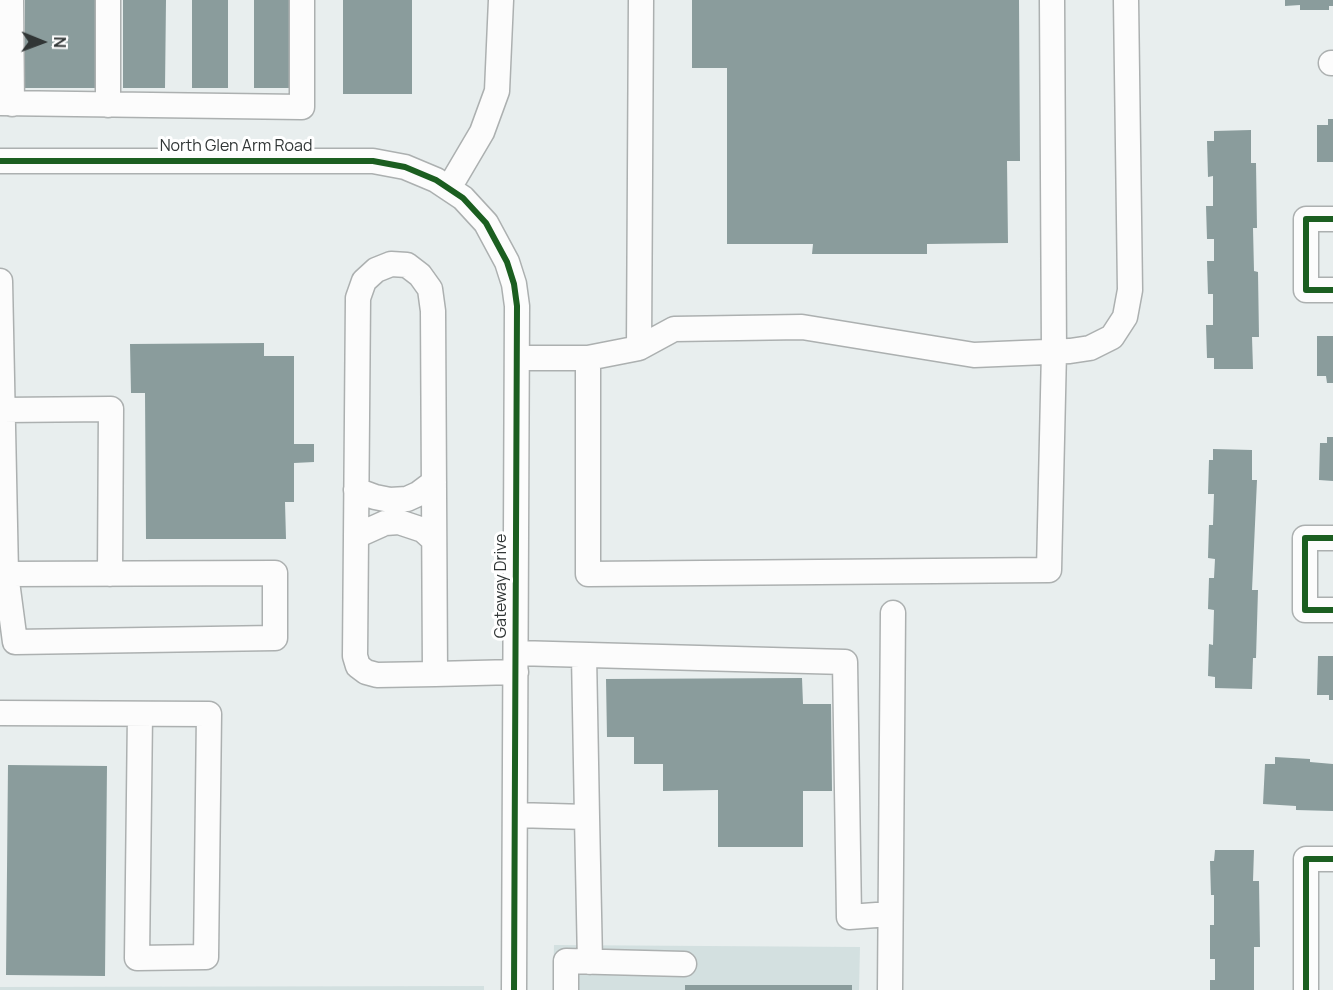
<!DOCTYPE html>
<style>
body{margin:0}
#map{position:relative;width:1333px;height:990px;overflow:hidden;background:#e8eeee;font-family:Manrope,sans-serif}
canvas{display:block}
.north{position:absolute;left:12px;top:12px;width:60px;height:60px;-webkit-text-stroke:4px #fff;paint-order:stroke;rotate:91deg;font-size:16px;font-weight:700;line-height:24px;text-align:center;color:#313636}
.north::after{content:'';display:block;margin:auto;width:21px;height:27px;background:#313636;clip-path:polygon(50% 0,100% 100%,50% 72%,0 100%)}
</style>
<div id="map">
<canvas width="1333" height="990"></canvas>
<div class="north">N</div>
</div>
<script>
const c = document.querySelector('canvas').getContext('2d');
c.lineJoin = 'round';
function paint(path, color) {
  c.fillStyle = color;
  c.fill(path, 'evenodd');
}
function shape(rows) {
  const path = new Path2D();
  for (const r of rows) {
    path.moveTo(r[0], r[1]);
    for (let i = 2; i < r.length; i += 2) path.lineTo(r[i], r[i + 1]);
  }
  return path;
}
function trace(path, color, width, dash) {
  c.strokeStyle = color;
  c.lineWidth = width;
  c.lineCap = dash ? 'butt' : 'round';
  c.setLineDash(dash || []);
  c.stroke(path);
}
function write(font, color, halo, rows, align = 'center') {
  c.font = font + ' Manrope,sans-serif';
  c.lineWidth = 6;
  c.setLineDash([]);
  c.textBaseline = 'middle';
  c.strokeStyle = halo;
  c.fillStyle = color;
  for (const [text, x, y, turn = 0] of rows) {
    c.save();
    c.translate(x, y);
    c.rotate((+turn || 0) * Math.PI / 180);
    c.textAlign = isNaN(turn) ? turn : align;
    if (halo) c.strokeText(text, 0, 0);
    c.fillText(text, 0, 0);
    c.restore();
  }
}
paint(shape([
 [554,945,860,947,859,990,553,990],
 [484,986,484,990,0,990,0,987]
]), '#d3e0e0');
paint(shape([
 [25,0,96,0,96,88,25,88],
 [123,0,166,0,165,88,123,88],
 [192,0,228,0,228,88,192,88],
 [254,0,289,0,289,88,254,88],
 [343,0,412,0,412,94,343,94],
 [692,0,1019,0,1020,161,1007,161,1008,243,927,244,927,254,812,254,813,244,727,244,727,68,692,68],
 [1285,0,1333,0,1333,6,1329,6,1329,10,1300,10,1300,5,1285,6],
 [1328,119,1333,119,1333,162,1317,162,1317,125,1328,125],
 [1251,130,1251,163,1256,163,1257,228,1253,228,1254,271,1258,272,1259,337,1252,337,1253,369,1214,369,1214,358,1207,358,1206,325,1213,325,1213,294,1208,294,1207,261,1214,261,1214,239,1207,239,1206,206,1213,206,1213,176,1208,177,1207,141,1214,141,1214,131],
 [1317,336,1333,336,1333,383,1327,383,1326,376,1317,376],
 [264,343,264,356,294,356,294,444,314,444,314,462,294,463,294,502,285,502,286,539,146,539,145,393,131,393,130,344],
 [1327,437,1333,437,1333,481,1319,480,1320,443,1327,443],
 [1213,449,1252,450,1252,480,1257,480,1252,590,1258,590,1256,658,1253,658,1252,689,1215,688,1215,677,1208,676,1209,644,1213,645,1214,610,1208,609,1209,578,1214,578,1215,559,1208,558,1209,525,1213,525,1214,494,1208,494,1209,460,1213,460],
 [1318,656,1333,656,1333,700,1329,700,1329,695,1317,695],
 [802,678,803,704,831,704,832,791,803,791,803,847,718,847,718,790,663,791,663,764,634,764,634,737,607,737,606,679],
 [1275,757,1310,759,1310,762,1333,764,1333,811,1296,810,1296,806,1263,804,1265,764,1275,764],
 [8,765,107,766,105,976,6,975],
 [1215,850,1254,850,1253,881,1259,881,1260,947,1254,947,1254,990,1210,990,1210,980,1215,980,1215,959,1210,959,1210,925,1214,925,1214,895,1211,895,1210,861,1214,861],
 [685,985,852,985,852,990,685,990]
]), '#8a9c9c');
const minor = shape([
 [11,0,12,104],
 [108,0,108,105],
 [1331,63,1333,63],
 [0,103,302,107,302,0],
 [0,161,373,161,405,167,436,180,463,198,486,223,507,262,514,284,517,306,514,990],
 [449,188,482,132,497,91,501,0],
 [1333,219,1306,219,1306,290,1333,290],
 [0,281,6,574,0,574],
 [639,348,674,329,802,327,974,355,1070,351,1090,348,1112,337,1125,317,1130,290,1126,0],
 [517,358,588,358,588,574,1049,570,1054,351,1052,0],
 [588,358,639,348,641,0],
 [3,410,111,409,110,574],
 [356,490,375,497,390,500,407,499,418,494,434,482],
 [356,536,385,523,399,522,423,530,434,540],
 [1333,538,1305,538,1305,610,1333,610],
 [275,573,275,638,15,642,6,574,275,573],
 [516,653,845,662,849,917,890,914],
 [435,674,433,311,430,289,420,275,407,265,391,264,376,270,364,281,358,298,355,656,358,666,366,672,377,675,435,674,516,672],
 [0,713,209,714,206,957,137,958,140,714],
 [515,815,587,817,584,655],
 [587,817,590,962],
 [566,990,566,961,684,964],
 [890,990,893,613],
 [1306,990,1306,859,1333,859]
]);
trace(minor, '#acb0b0', 27);
trace(minor, '#fcfcfc', 24);
trace(shape([
 [0,161,373,161,405,167,436,180,463,198,486,223,507,262,514,284,517,306,514,990],
 [1333,219,1306,219,1306,290,1333,290],
 [1333,538,1305,538,1305,610,1333,610],
 [1306,990,1306,859,1333,859]
]), '#1b5e20', 6);
write('16px', '#313636', '#fff', [
 ["North Glen Arm Road",236,147],
 ["Gateway Drive",502,586,-90]
]);
</script>
